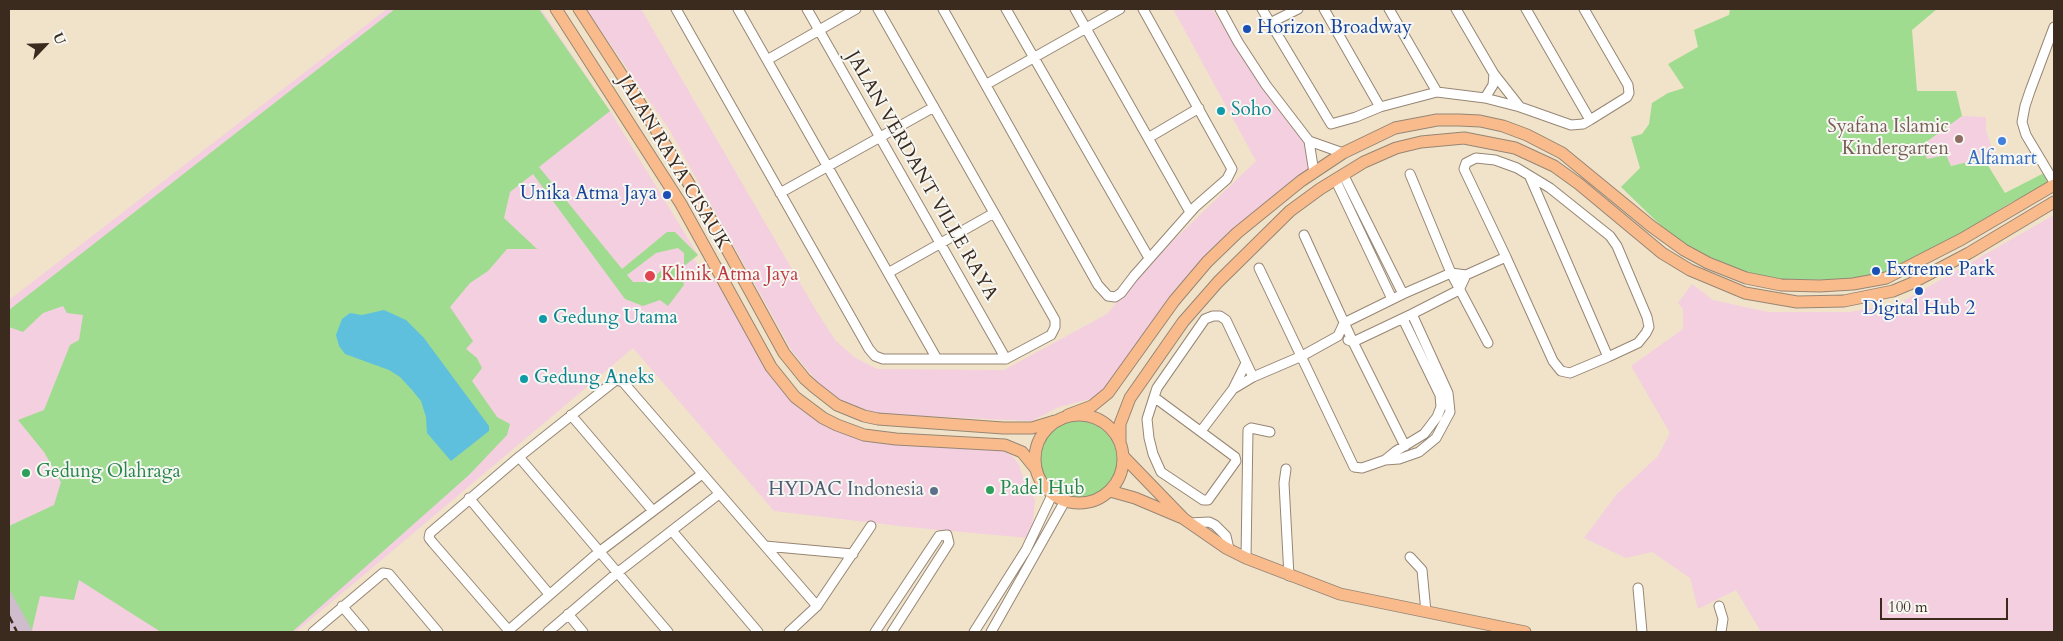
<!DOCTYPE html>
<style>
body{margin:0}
#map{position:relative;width:2063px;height:641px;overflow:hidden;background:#f1e3ca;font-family:Cardo,serif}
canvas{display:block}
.frame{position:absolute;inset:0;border:10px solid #3b2a1e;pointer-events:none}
.north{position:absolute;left:20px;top:20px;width:50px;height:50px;-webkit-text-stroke:4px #f6f6f2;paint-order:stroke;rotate:66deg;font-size:14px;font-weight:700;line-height:20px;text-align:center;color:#3b2a1e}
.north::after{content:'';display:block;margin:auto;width:18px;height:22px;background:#3b2a1e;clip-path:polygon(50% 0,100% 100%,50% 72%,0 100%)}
.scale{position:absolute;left:1880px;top:598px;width:128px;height:22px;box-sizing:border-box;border:2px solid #3b2a1e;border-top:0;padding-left:6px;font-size:15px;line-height:18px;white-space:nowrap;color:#3b2a1e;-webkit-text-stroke:4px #f6f6f2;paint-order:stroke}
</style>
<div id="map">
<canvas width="2063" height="641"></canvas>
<div class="frame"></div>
<div class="north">U</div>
<div class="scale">100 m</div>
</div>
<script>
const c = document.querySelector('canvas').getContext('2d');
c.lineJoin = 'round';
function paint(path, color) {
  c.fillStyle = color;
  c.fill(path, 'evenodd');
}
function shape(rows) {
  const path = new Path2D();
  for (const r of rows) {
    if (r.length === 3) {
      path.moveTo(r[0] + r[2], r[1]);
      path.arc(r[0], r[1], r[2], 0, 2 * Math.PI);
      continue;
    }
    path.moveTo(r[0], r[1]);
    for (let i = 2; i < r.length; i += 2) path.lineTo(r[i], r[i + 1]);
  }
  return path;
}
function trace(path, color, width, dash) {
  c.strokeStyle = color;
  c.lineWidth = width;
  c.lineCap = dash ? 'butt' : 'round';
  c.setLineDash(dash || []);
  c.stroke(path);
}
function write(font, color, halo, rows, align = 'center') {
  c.font = font + ' Cardo,serif';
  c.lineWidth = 4;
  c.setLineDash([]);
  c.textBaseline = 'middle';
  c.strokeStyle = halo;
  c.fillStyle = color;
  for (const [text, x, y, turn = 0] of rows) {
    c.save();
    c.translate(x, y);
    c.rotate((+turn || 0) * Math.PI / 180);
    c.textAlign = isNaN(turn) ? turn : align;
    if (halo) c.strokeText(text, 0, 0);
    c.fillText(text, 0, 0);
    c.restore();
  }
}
paint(shape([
 [387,9,541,9,610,111,698,255,694,259,710,281,714,278,768,371,790,399,800,409,822,421,852,434,1002,450,1012,456,1018,463,1024,480,1035,500,1032,531,1028,538,908,527,774,511,633,348,296,632,33,632,28,619,9,588,9,300],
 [586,9,641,9,814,307,835,340,854,357,877,369,1004,370,1107,314,1152,261,1256,161,1173,9,1212,9,1250,69,1303,139,1318,163,1244,225,1102,396,1059,407,1032,421,880,414,847,404,818,383,792,351,669,129],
 [1962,116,1986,117,1986,130,1994,156,1987,164,1980,159,1950,166,1927,159,1922,145],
 [2054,215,2054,632,1761,632,1736,590,1698,609,1690,578,1652,552,1626,558,1584,538,1617,494,1658,456,1670,433,1631,366,1683,329,1683,309,1678,303,1692,284,1713,300,1768,312,1850,312,1900,303]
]), '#f3cfdf');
paint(shape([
 [9,588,28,619,33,632,9,632]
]), '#cfbdce');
paint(shape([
 [395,9,539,9,610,111,539,167,622,269,667,232,675,232,698,255,684,266,684,253,678,248,656,253,627,275,633,282,649,282,668,264,679,267,684,285,668,306,660,300,643,306,625,299,533,174,510,192,504,218,537,249,507,249,488,271,470,283,450,307,473,341,466,349,477,358,482,368,472,381,497,417,510,424,507,435,469,475,292,632,161,632,79,580,74,600,40,596,32,630,9,589,9,526,54,505,61,482,44,452,18,420,44,410,70,345,79,340,83,315,67,313,63,306,43,313,23,332,9,327,9,310],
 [1730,9,1937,9,1912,30,1917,91,1956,91,1962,116,1922,145,1927,159,1946,155,1951,166,1980,159,1987,164,2005,193,2044,173,2048,184,2010,203,1919,259,1874,276,1831,280,1782,279,1733,271,1679,243,1621,187,1640,168,1631,137,1642,134,1649,124,1652,103,1668,93,1684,88,1668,64,1698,47,1694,30,1729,15],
 [1078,460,39]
]), '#9fdc90');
paint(shape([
 [384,310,406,320,424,338,489,426,489,431,451,461,427,433,426,417,421,401,412,390,400,377,389,370,345,354,339,346,336,335,342,319,350,313,362,315]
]), '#5fc0de');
const minor = shape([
 [676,9,869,349,875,356,883,359,1006,359,1051,335,1055,327,1055,320,878,9],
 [738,9,937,359],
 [807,9,1006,359],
 [943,9,1098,285,1108,296,1115,297,1121,293,1134,276,1195,207,1227,179,1232,169,1143,9],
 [1006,9,1149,258],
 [1075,9,1190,212],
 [1220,9,1238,42,1266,85,1309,141,1314,173],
 [1262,9,1331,124,1356,117,1380,107,1437,92,1485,98,1520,107,1571,125,1583,124,1590,120,1627,97,1629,93,1628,85,1584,9],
 [1324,9,1380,107],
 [1389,9,1437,92],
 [1456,9,1494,74,1520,107],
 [1526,9,1590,120],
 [1270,23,1298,9],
 [2054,27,2030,91,2025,106,2022,122,2026,135,2054,182],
 [767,60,856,9],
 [987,84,1120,9],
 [1485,98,1493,85,1494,74],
 [1148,138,1199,108],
 [1309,141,1343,153],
 [1343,174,1403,294],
 [1410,174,1451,273,1488,343],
 [1530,177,1608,357],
 [1335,179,1392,299],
 [780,193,934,107],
 [1304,235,1353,342,1405,446],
 [1259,268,1354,467,1362,468,1385,460,1399,459,1419,452,1436,438,1450,412,1448,393,1412,314],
 [888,273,994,213],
 [1348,340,1353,342,1412,314,1459,290,1466,275],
 [1233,389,1253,377,1302,356,1338,336,1344,323,1403,294,1451,273,1466,275,1506,257,1553,361,1561,371,1570,373,1608,357,1638,343,1646,333,1649,327,1647,317,1617,246,1610,236,1550,188,1517,168,1495,160,1476,158,1466,163,1464,169,1506,257],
 [1154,397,1235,457,1236,461,1208,500,1203,500,1161,472,1153,454,1149,438,1147,419,1154,397,1157,388,1205,319,1213,316,1220,316,1226,320,1253,377],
 [571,415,653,511],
 [1201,431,1233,389,1246,363],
 [519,457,668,632],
 [1385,460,1396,451,1424,434,1437,417,1441,407,1440,395,1403,319],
 [1286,469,1284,483,1289,576],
 [469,498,549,594],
 [1190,523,1209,522,1215,525,1226,536,1229,549],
 [673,532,758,632],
 [765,546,853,554],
 [1410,557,1422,570,1426,612],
 [1246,558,1248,430,1251,428,1270,432],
 [1638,588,1642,632],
 [342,606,364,632],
 [1719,606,1723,619,1721,632],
 [568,614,583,632],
 [509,630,599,552,702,474],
 [313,632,383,573,389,574,438,632],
 [510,632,433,543,429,538,430,533,519,457,616,380,623,382,817,606],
 [548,632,617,573,719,494],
 [789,632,817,606,871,526],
 [875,632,939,536,947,535,949,543,892,632],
 [974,632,1026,550,1052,495],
 [991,632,1065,501]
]);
const major = shape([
 [556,9,681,204,771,367,795,397,823,418,837,425,864,435,896,439,1005,445,1022,452,1035,468],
 [579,9,636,97,711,220,784,353,805,379,814,387,837,405,864,416,878,419,1003,428,1032,428,1055,421],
 [1079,459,44],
 [1068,415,1092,406,1108,393,1174,301,1207,262,1237,233,1301,181,1343,153,1395,128,1437,120,1459,120,1480,121,1503,126,1527,135,1562,153,1651,226,1684,250,1708,263,1746,278,1781,285,1820,286,1853,284,1886,278,1962,239,2054,185],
 [1120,443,1120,424,1130,398,1183,322,1218,282,1290,211,1320,189,1364,162,1396,148,1421,142,1464,138,1515,148,1554,166,1579,184,1662,253,1690,270,1745,293,1797,302,1844,301,1893,291,1910,284,1969,253,2054,202],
 [1123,456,1184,519,1226,548,1246,558,1340,594,1525,632],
 [1110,491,1135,498,1180,517]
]);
trace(minor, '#968674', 11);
trace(major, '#968674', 13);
trace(minor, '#fff', 9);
trace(major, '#fabb8c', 11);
trace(shape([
 [9,616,17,632]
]), '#3b2a1e', 2.5, [8, 4]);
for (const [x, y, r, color] of [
 [1247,29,5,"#1a4fb4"],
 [1221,111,5,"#0f9aa8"],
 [1959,139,5,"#8d6e63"],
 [2002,141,5,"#3f7fe0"],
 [667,195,5,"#1a4fb4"],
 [1876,271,5,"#1a4fb4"],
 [650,276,6,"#e0444e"],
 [1919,291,5,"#1a4fb4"],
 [543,319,5,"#0f9aa8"],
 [524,379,5,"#0f9aa8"],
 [26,473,5,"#2e9e5b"],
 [990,490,5,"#2e9e5b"],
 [934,491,5,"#5c6f8a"]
]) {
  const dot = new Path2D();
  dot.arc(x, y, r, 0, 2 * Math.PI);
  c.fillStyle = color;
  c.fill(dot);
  trace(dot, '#f6f6f2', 2);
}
write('19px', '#164399', '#f6f6f2', [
 ["Horizon Broadway",1257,29],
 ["Unika Atma Jaya",657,195,"right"],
 ["Extreme Park",1886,271],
 ["Digital Hub 2",1919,310,"center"]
], 'left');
write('19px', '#0d838f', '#f6f6f2', [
 ["Soho",1231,111],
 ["Gedung Utama",553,319],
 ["Gedung Aneks",534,379]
], 'left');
write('19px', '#785e54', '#f6f6f2', [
 ["Syafana Islamic",1949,128],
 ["Kindergarten",1949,150]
], 'right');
write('19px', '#366cbe', '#f6f6f2', [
 ["Alfamart",2002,160]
]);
write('19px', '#3b2a1e', '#f6f6f2', [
 ["JALAN RAYA CISAUK",673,163,59],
 ["JALAN VERDANT VILLE RAYA",921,176,60]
]);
write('19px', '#be3a42', '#f6f6f2', [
 ["Klinik Atma Jaya",661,276]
], 'left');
write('19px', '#27864d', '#f6f6f2', [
 ["Gedung Olahraga",36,473],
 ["Padel Hub",1000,490]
], 'left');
write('19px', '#4e5e75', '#f6f6f2', [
 ["HYDAC Indonesia",924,491]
], 'right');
</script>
